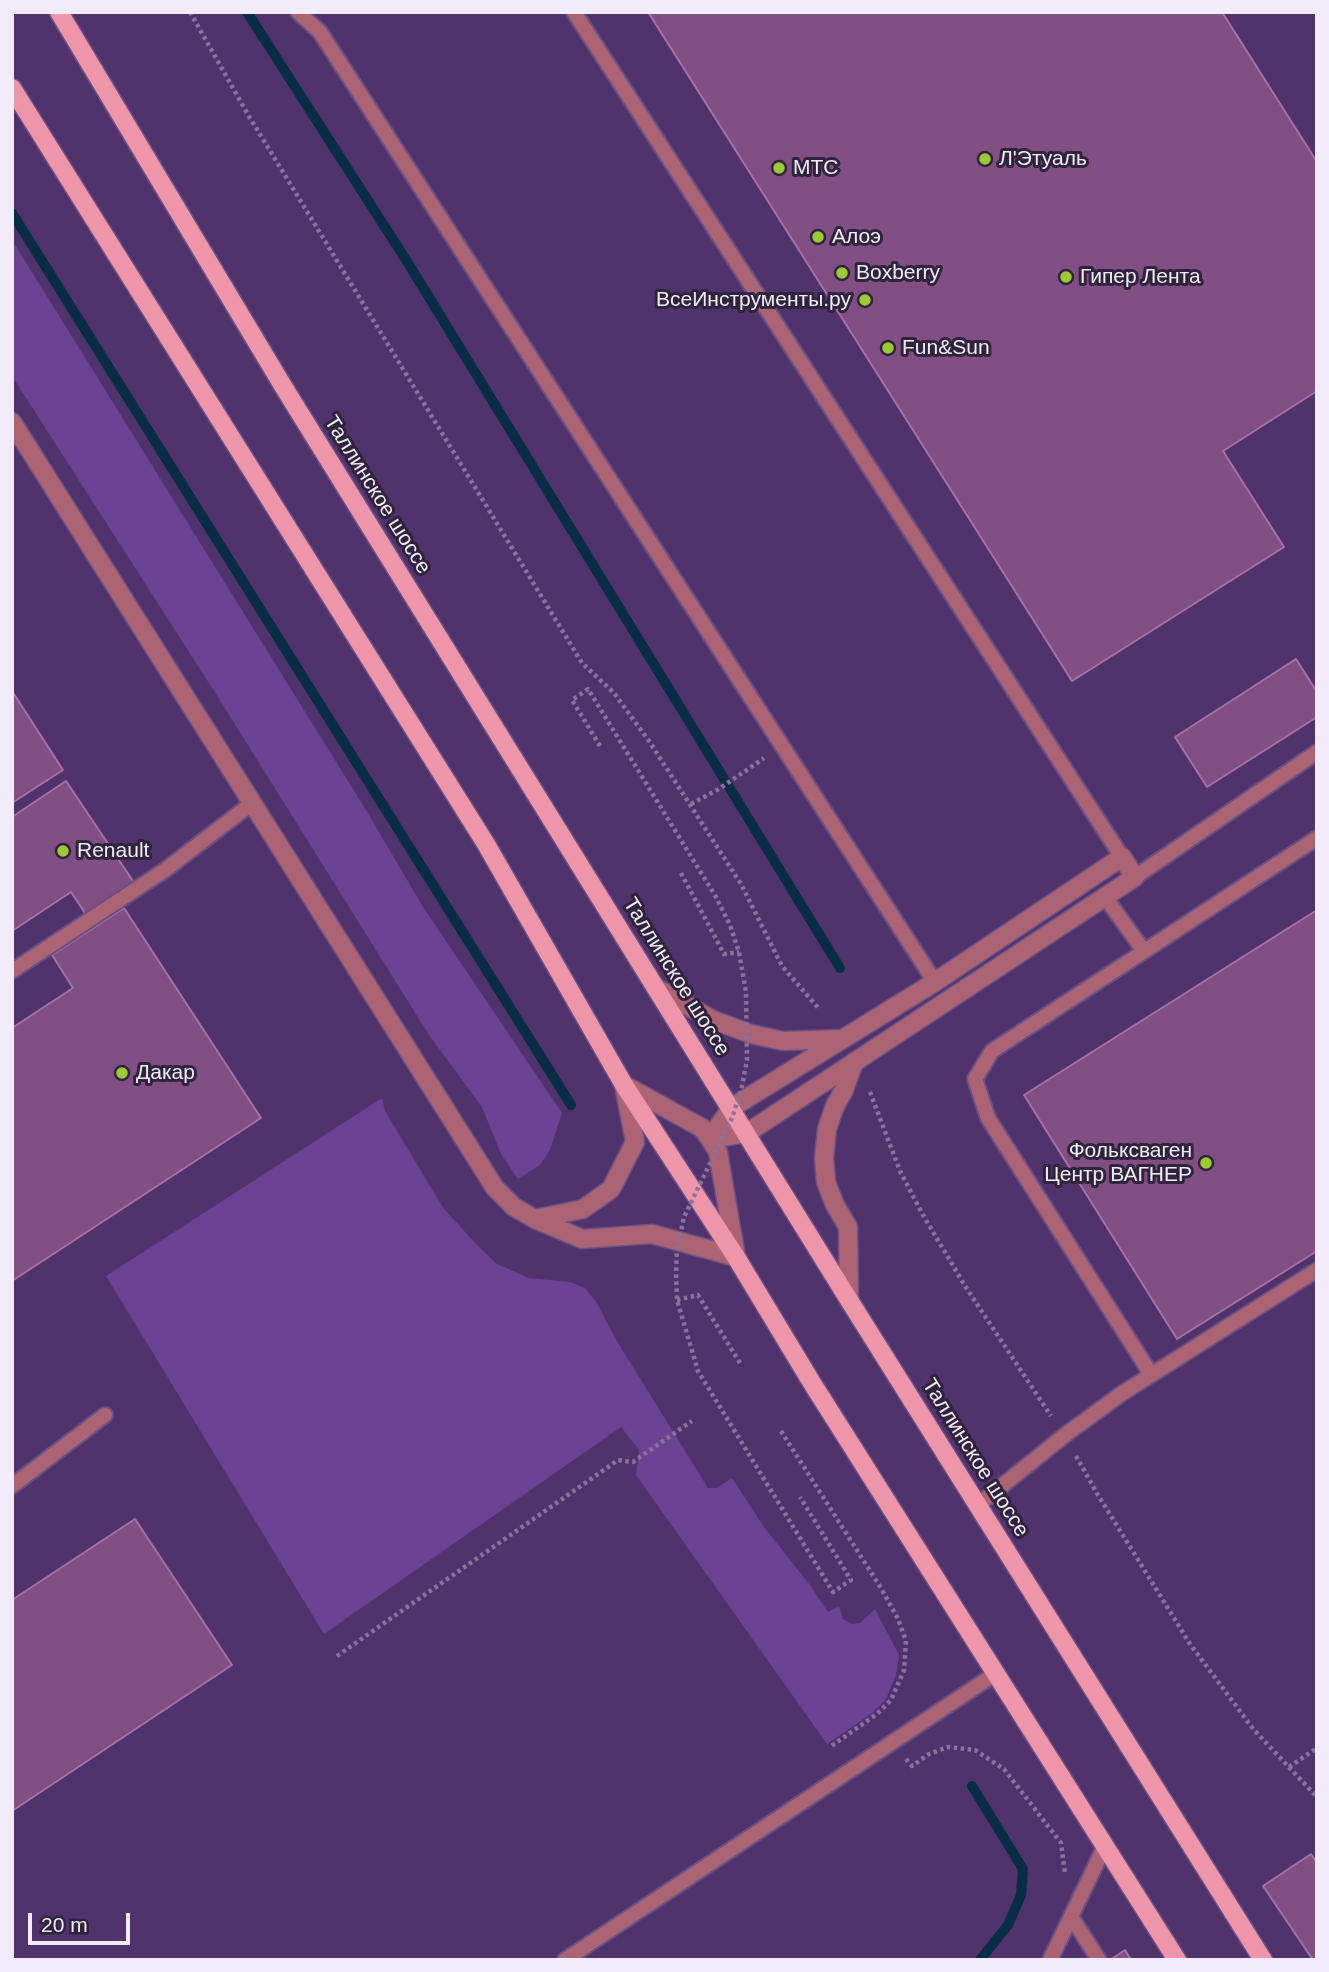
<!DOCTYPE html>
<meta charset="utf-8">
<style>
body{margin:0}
#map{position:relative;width:1329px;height:1972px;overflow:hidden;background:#50336d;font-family:Helvetica,sans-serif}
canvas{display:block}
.frame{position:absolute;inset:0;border:14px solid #f2ecfa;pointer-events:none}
.scale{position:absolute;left:28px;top:1913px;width:102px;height:32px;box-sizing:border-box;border:4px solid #f2ecfa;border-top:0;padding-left:9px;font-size:21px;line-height:24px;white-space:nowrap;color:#f2ecfa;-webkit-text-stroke:5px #30233d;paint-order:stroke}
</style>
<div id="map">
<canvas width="1329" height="1972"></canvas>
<div class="frame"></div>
<div class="scale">20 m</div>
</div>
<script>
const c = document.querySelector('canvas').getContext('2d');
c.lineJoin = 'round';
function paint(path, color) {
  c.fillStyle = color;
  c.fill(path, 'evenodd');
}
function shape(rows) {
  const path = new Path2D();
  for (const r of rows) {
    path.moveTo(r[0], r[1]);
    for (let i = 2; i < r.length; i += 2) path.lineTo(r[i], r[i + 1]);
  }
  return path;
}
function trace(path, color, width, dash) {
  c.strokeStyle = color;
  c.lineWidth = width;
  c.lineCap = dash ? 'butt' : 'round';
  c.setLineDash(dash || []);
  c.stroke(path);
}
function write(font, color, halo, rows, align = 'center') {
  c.font = font + ' Helvetica,sans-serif';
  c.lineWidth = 6;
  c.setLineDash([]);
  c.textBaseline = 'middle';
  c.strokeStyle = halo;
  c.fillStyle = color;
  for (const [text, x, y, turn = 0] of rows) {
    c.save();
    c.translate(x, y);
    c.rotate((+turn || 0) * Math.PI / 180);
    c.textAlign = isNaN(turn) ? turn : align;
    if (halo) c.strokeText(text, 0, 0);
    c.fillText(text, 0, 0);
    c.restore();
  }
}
paint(shape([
 [12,240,366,810,423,907,562,1113,550,1150,540,1165,518,1179,501,1154,482,1107,429,1035,216,694,12,376],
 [382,1098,385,1111,444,1209,478,1246,497,1264,529,1278,570,1282,585,1288,597,1303,615,1338,708,1488,717,1488,732,1478,764,1527,810,1585,828,1612,839,1606,843,1619,852,1624,860,1623,875,1609,899,1655,896,1675,886,1699,871,1714,827,1744,636,1475,639,1450,621,1427,324,1634,106,1276]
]), '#6c4294');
trace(shape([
 [247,12,408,263,840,968],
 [12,213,571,1105],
 [972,1786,1023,1869,1021,1895,1008,1925,980,1960]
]), '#0a2d47', 10);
const building = shape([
 [648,12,1222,12,1317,162,1317,391,1223,451,1284,547,1072,681,648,12],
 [1296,659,1317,692,1317,717,1207,787,1175,737,1296,659],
 [12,691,63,770,12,803,12,691],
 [66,781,135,884,87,916,71,892,12,931,12,817,66,781],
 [124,908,261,1118,12,1281,12,1028,73,988,52,955,124,908],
 [1317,910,1317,1251,1177,1339,1024,1095,1317,910],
 [135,1519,232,1665,12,1811,12,1600,135,1519],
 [1311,1854,1317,1863,1317,1960,1313,1960,1263,1886,1311,1854],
 [1125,1950,1131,1960,1110,1960,1125,1950]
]);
paint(building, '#814f83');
trace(building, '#a571a7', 2);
const lane = shape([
 [298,12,320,32,935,982],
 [574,12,1122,857],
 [1135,877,1317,752],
 [1105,897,1144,951],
 [12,971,165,870,251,804],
 [1151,1374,988,1118,975,1079,992,1051,1317,838],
 [12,1486,105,1415],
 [977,1506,1065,1435,1121,1394,1317,1270],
 [1072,1918,1099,1960],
 [565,1960,995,1674],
 [1050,1960,1105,1846]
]);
const street = shape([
 [12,422,495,1188,514,1207,535,1219,582,1239,652,1234,736,1257,718,1152,710,1139,702,1128,624,1085],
 [1122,857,1135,877,747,1133,710,1139,731,1108,935,982,1122,857],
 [656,988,713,1020,751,1034,783,1041,841,1039],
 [535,1219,583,1209,611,1189,635,1142,624,1085],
 [849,1300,848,1227,835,1205,826,1182,824,1158,827,1129,835,1106,844,1090,854,1062]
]);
const primary = shape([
 [59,12,283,386,849,1300,1263,1960],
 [12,88,486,844,624,1085,736,1257,812,1383,1177,1960]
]);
trace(lane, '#6a5184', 18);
trace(street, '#6a5184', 21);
trace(primary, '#6a5184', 21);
trace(shape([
 [190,12,247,113,582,663,614,693,649,741,741,884,782,966,820,1010],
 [691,804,719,789,764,758],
 [681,873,724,954,739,952],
 [870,1092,900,1171,923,1215,965,1286,1051,1416],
 [677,1300,698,1295,740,1363],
 [781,1431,881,1588,898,1619,906,1641,904,1670,891,1700,877,1714,830,1747],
 [1076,1456,1098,1495,1190,1644,1254,1730,1317,1797],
 [337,1656,618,1460,633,1462,692,1421],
 [906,1759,912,1766,929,1754,948,1747,975,1750,1004,1769,1061,1843,1065,1873],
 [1289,1767,1317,1748]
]), '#88739e', 4.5, [3.5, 3.5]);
trace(lane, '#ac6374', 14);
trace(street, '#ac6374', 18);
trace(primary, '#ef95a9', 18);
trace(shape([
 [600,746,572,700,588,689,716,897,730,925,739,952,746,992,747,1060,741,1091,732,1118,684,1217,677,1250,676,1273,677,1300,698,1371,833,1592,851,1580,800,1497]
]), '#88739e', 4.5, [3.5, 3.5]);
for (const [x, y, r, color] of [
 [985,159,7,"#9cca32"],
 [779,168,7,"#9cca32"],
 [818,237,7,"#9cca32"],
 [842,273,7,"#9cca32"],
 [1066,277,7,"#9cca32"],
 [865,300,7,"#9cca32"],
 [888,348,7,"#9cca32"],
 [63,851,7,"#9cca32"],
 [122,1073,7,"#9cca32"],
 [1206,1163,7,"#9cca32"]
]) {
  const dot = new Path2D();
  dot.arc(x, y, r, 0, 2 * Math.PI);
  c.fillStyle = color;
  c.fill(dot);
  trace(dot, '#30233d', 2.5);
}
write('21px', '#f2ecfa', '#30233d', [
 ["Л'Этуаль",999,159],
 ["МТС",793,168],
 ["Алоэ",832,237],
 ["Boxberry",856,273],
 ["Гипер Лента",1080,277],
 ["ВсеИнструменты.ру",851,300,"right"],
 ["Fun&Sun",902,348],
 ["Renault",77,851],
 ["Дакар",136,1073],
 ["Фольксваген",1192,1151,"right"],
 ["Центр ВАГНЕР",1192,1175,"right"]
], 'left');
write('21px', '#f2ecfa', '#30233d', [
 ["Таллинское шоссе",377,495,58],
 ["Таллинское шоссе",676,977,58],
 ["Таллинское шоссе",975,1458,58]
]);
</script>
